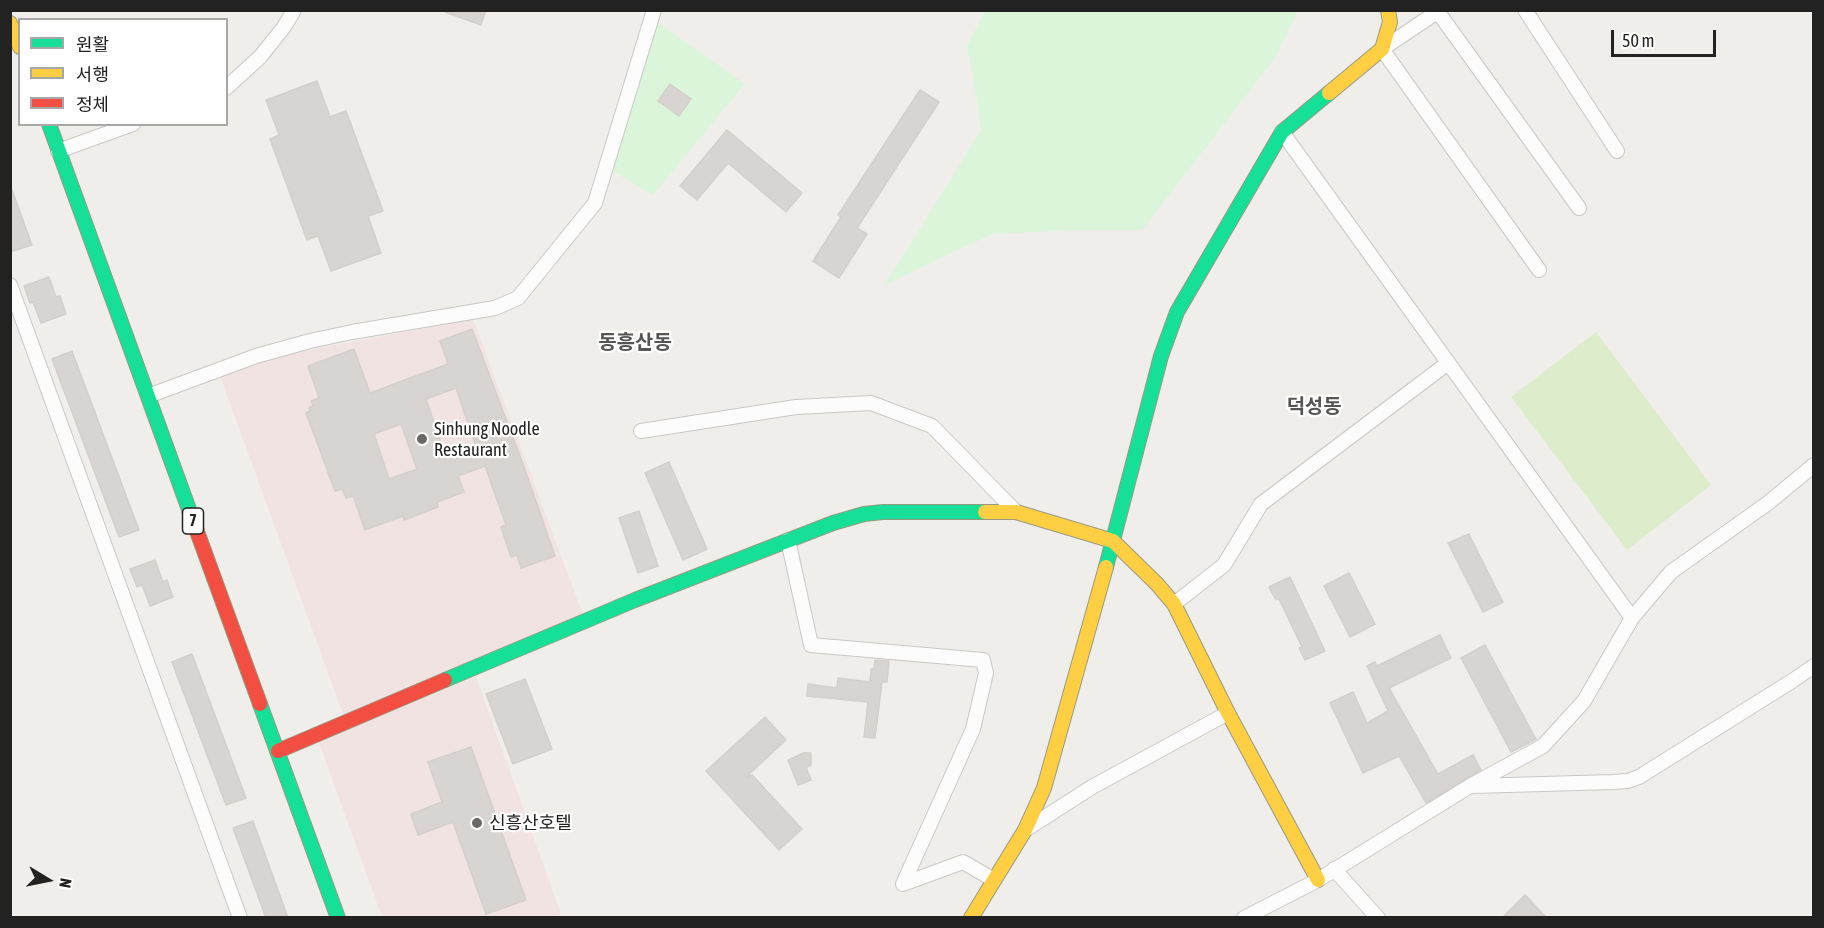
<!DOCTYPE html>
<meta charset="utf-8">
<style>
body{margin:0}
#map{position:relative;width:1824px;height:928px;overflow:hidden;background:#f0eeeb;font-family:"Asap Condensed","Noto Sans KR",sans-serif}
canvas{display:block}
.frame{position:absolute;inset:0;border:12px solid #222;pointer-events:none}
.legend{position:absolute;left:18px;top:18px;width:210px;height:108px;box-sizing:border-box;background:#fff;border:2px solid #a7a7a7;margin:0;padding:8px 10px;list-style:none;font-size:18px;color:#222}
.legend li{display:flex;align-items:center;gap:12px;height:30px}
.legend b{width:30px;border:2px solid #a7a7a7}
.north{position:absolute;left:18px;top:850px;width:60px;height:60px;-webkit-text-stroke:4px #fff;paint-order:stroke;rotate:100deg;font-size:16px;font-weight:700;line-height:24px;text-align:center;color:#222}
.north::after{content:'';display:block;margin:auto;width:21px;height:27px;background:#222;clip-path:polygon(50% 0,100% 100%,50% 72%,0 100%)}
.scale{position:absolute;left:1611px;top:30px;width:105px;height:27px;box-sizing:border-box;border:3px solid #222;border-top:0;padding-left:8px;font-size:18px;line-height:21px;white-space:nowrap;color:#222;-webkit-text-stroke:4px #fff;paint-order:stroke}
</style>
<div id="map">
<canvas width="1824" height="928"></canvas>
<div class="frame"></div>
<ul class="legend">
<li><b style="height:8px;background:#16e098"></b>원활</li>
<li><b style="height:8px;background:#ffcf43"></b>서행</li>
<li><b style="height:8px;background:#f24e42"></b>정체</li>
</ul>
<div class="north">N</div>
<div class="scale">50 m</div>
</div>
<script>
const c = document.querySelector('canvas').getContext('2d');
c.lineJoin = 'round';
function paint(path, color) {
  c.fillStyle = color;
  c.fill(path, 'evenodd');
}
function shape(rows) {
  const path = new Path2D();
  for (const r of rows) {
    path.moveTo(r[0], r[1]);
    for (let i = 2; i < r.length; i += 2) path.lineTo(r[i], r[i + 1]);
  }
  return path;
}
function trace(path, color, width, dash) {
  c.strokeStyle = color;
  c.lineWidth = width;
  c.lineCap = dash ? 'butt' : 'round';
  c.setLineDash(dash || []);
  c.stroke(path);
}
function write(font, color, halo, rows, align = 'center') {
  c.font = font + ' "Asap Condensed","Noto Sans KR",sans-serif';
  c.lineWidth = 4.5;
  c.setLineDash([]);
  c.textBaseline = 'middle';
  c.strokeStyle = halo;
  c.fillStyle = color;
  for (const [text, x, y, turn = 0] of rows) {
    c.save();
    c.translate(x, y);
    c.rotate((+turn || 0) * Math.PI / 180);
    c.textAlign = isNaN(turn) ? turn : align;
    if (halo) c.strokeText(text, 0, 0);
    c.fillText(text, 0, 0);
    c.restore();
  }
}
paint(shape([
 [473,319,583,615,344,717,220,376,259,362,304,351],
 [476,677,561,914,552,918,382,917,318,740]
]), '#f1e3e1');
paint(shape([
 [1596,332,1711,485,1627,550,1511,397]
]), '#ddeccb');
paint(shape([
 [985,11,985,10,1298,11,1275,58,1142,230,1078,230,992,234,885,285,981,130,978,106,967,46],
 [656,21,745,84,653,195,609,169]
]), '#daf5da');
const building = shape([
 [445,10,486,10,481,25,445,12,445,10],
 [317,81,330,117,346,111,383,211,368,216,381,253,331,271,318,236,307,240,270,139,279,135,266,100,317,81],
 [670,84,691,99,679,116,658,101,670,84],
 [920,90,939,102,857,228,867,234,839,278,813,261,841,217,838,215,920,90],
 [727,130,802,193,786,212,728,163,697,200,680,186,727,130],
 [12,190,32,245,10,252,10,191,12,190],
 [49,277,56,297,60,296,66,314,41,323,33,302,30,303,24,286,49,277],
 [472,329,523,464,555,556,521,568,517,555,511,557,501,527,506,525,485,466,458,476,464,492,437,502,438,507,404,520,403,516,365,530,353,496,346,498,342,489,335,491,306,413,310,411,309,408,313,406,311,401,319,398,308,366,354,349,370,393,448,364,440,341,472,329],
 [456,388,475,444,445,455,426,399,456,388],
 [401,424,417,469,389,479,374,434,401,424],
 [72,351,139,530,119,537,52,359,72,351],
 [669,462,707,549,683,560,645,473,669,462],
 [639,511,658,566,638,573,619,518,639,511],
 [1469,534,1503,602,1483,612,1448,543,1469,534],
 [155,560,163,582,167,580,173,597,150,606,142,585,137,587,130,569,155,560],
 [1349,573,1375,624,1350,637,1324,586,1349,573],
 [1290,577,1325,651,1305,660,1299,648,1302,647,1279,599,1276,600,1269,587,1290,577],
 [1440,635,1451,658,1389,688,1438,774,1473,755,1481,770,1426,803,1399,756,1363,773,1330,703,1353,692,1367,723,1388,711,1367,666,1375,662,1377,666,1440,635],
 [1485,645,1536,739,1511,752,1461,658,1485,645],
 [192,654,246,798,226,805,172,662,192,654],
 [875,660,889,661,887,682,882,682,875,738,864,737,868,702,807,696,808,684,837,688,838,678,870,682,871,669,874,669,875,660],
 [525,679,552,749,513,764,486,694,525,679],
 [765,717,786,740,746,777,752,775,802,829,779,850,706,771,765,717],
 [471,747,526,900,486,914,453,822,418,835,411,814,442,802,428,762,471,747],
 [804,753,811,753,811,765,806,767,811,780,798,785,788,760,804,753],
 [253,821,288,918,266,918,233,828,253,821],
 [1525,895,1547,918,1502,918,1525,895]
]);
paint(building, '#d7d4d2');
trace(building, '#d3d0cc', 1.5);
const street = shape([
 [1440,10,1382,49,1539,270],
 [1525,10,1617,151],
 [1438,12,1579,208],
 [226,88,260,57,284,27,294,10],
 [1282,132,1632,618],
 [58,151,133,124],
 [10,285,240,918],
 [148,396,256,356,310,341,352,332,495,308,518,298,595,203,654,10],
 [641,431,796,407,871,403,932,426,1016,512],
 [788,540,811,645,983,660,986,673,973,729,903,884],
 [1174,604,1224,565,1261,504,1448,363],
 [1472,786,1613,782,1628,781,1639,777,1792,681,1814,666],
 [1025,830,1092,787,1228,713],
 [1334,869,1378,918],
 [903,884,963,862,994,880],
 [1244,918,1318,880,1470,786,1543,746,1584,701,1632,618,1671,572,1768,503,1814,465]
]);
const fast = shape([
 [49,124,191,515],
 [1106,567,1161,356,1177,312,1282,132,1329,93],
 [445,680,635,600,833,523,864,514,883,512,985,512],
 [260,704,338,918]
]);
const slow = shape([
 [10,23,20,47],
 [1329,93,1382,49,1390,22,1388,10],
 [985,512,1016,512,1113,541,1157,584,1174,604,1228,713,1318,880],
 [971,918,1025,830,1044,788,1106,567]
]);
const jam = shape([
 [191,515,260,704],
 [278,751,445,680]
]);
trace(street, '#c9c8c7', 16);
trace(fast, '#999a82', 16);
trace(slow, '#999a82', 16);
trace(jam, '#999a82', 16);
trace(street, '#fdfcfc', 14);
trace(fast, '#16e098', 14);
trace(slow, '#ffcf43', 14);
trace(jam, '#f24e42', 14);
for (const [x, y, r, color] of [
 [422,439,6,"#6a6968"],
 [477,823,6,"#6a6968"]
]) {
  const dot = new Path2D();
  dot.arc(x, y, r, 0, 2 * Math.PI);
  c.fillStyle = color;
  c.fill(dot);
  trace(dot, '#fff', 2);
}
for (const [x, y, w] of [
 [193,521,21]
]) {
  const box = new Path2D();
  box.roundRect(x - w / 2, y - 13, w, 26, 4.5);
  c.fillStyle = '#fff';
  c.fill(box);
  trace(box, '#222', 1.5);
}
write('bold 16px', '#222', null, [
 ["7",193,521]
]);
write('18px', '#222', '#fff', [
 ["Sinhung Noodle",434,429],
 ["Restaurant",434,450],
 ["신흥산호텔",489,823]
], 'left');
write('bold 20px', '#555', '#fff', [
 ["동흥산동",635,343],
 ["덕성동",1314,407]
]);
</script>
